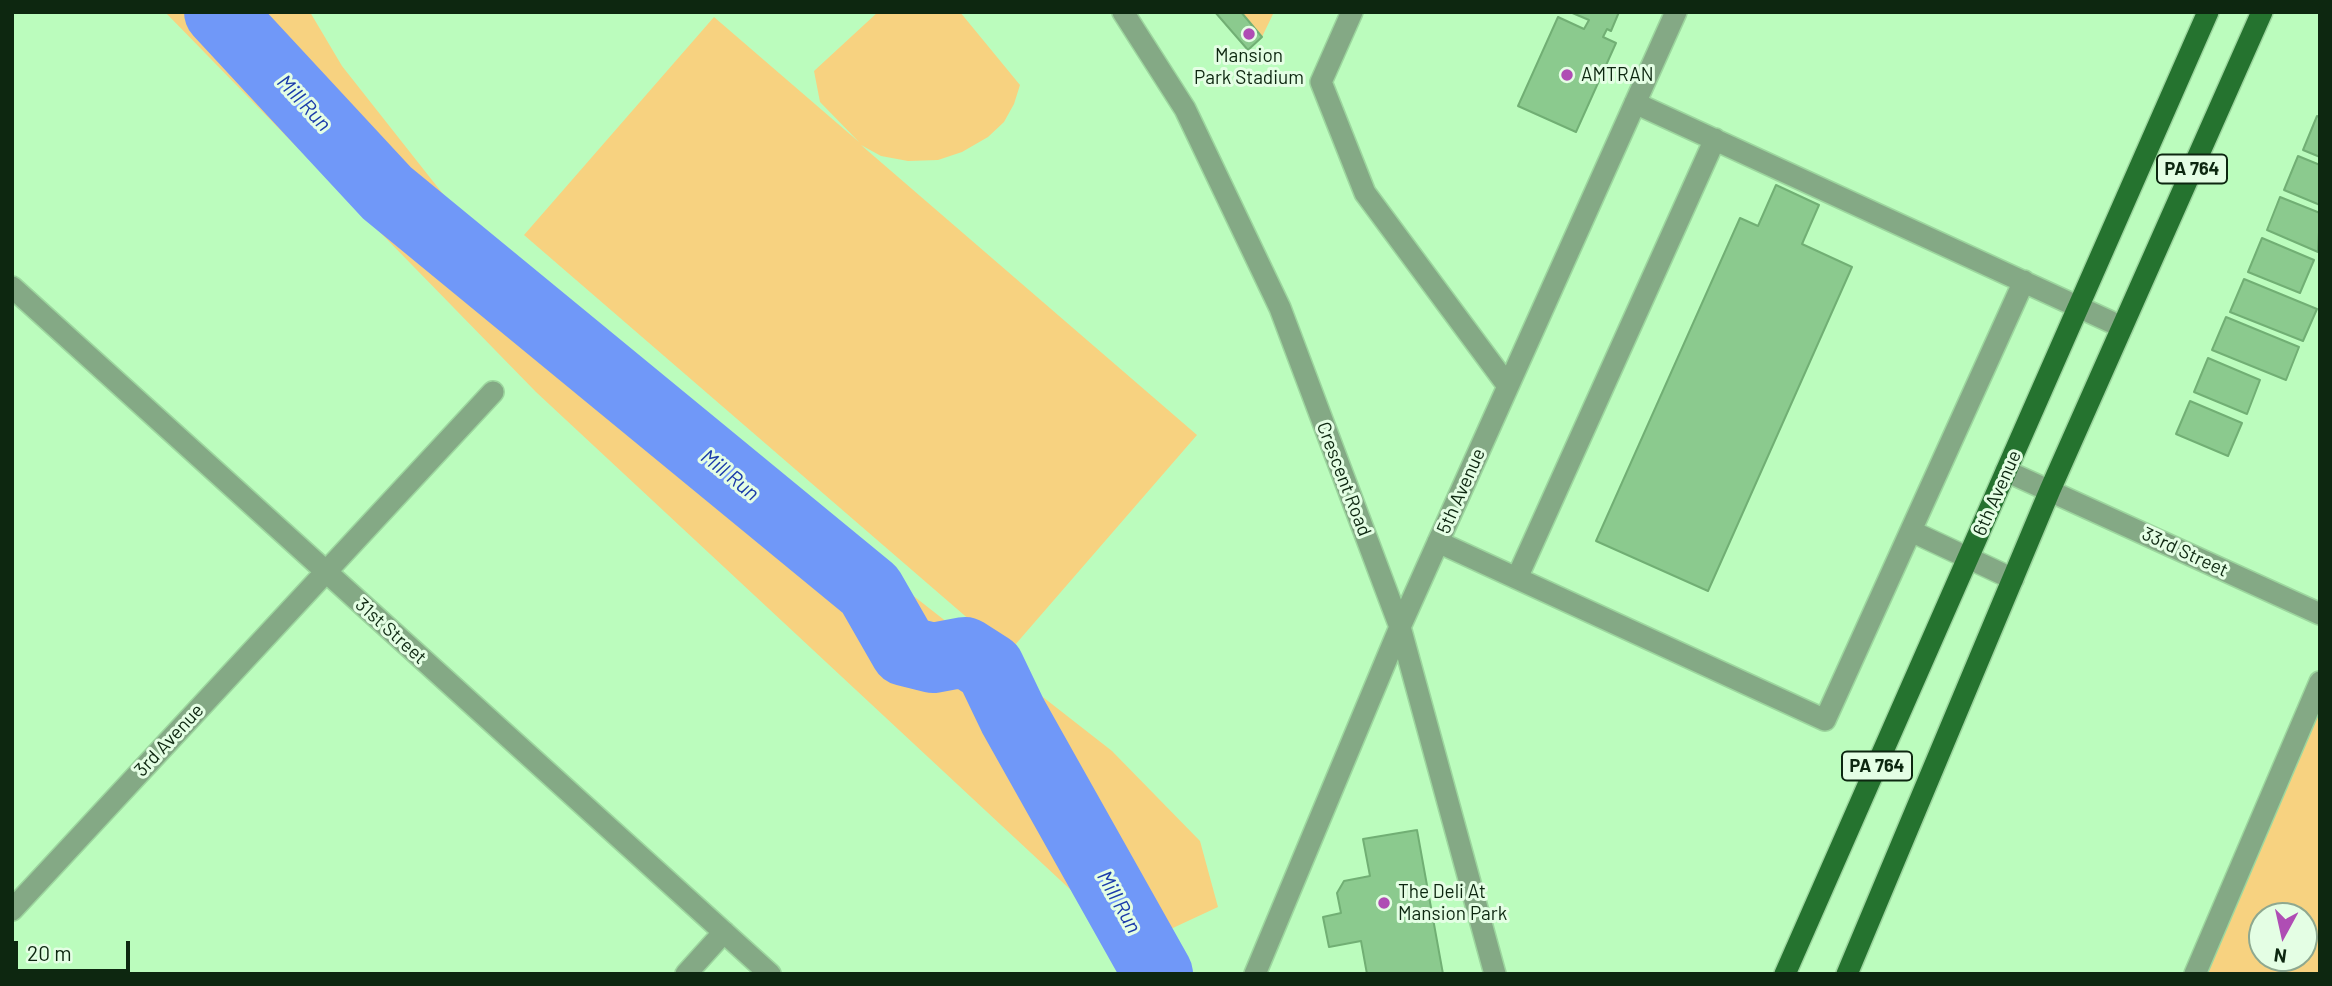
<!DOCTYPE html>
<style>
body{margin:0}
#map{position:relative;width:2332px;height:986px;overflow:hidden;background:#bbfcbd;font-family:Barlow,sans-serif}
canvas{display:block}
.frame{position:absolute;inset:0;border:14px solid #0d2710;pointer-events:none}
.north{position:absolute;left:2248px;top:902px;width:70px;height:70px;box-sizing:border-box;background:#e4fee4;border:2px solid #8ea88f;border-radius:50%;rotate:188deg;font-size:19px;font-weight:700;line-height:28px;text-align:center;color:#0d2710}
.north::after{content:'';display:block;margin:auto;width:24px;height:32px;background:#af4db4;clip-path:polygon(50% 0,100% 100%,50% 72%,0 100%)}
.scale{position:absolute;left:14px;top:941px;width:116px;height:32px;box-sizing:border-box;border:4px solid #0d2710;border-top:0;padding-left:9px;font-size:21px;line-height:24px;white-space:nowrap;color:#0d2710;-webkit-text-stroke:5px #e4fee4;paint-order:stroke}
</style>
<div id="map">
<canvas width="2332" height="986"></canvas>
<div class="frame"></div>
<div class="north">N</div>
<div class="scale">20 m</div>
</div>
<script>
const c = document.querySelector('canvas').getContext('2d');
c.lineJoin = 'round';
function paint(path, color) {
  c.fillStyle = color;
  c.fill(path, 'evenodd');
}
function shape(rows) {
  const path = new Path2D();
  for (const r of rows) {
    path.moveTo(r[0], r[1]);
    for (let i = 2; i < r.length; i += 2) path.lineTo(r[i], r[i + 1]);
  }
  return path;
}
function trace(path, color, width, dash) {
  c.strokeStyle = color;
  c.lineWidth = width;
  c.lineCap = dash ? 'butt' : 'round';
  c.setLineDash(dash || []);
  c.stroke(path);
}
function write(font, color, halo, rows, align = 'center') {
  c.font = font + ' Barlow,sans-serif';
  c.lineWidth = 6;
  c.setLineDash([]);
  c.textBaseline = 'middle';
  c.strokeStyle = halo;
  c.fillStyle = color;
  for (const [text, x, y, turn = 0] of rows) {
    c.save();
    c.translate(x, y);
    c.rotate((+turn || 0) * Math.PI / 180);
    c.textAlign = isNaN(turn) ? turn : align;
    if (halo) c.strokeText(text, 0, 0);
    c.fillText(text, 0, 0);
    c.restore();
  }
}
paint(shape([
 [165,12,310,12,342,66,469,227,815,519,1112,751,1200,841,1218,907,1132,947,536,392],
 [878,12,960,12,1020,85,1014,104,1004,122,988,137,962,152,938,160,908,161,881,156,861,145,1197,435,1008,653,524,235,714,17,859,142,820,102,814,71],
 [1215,12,1274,12,1262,37,1248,50],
 [2320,703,2320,974,2211,974,2205,969],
 [2262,916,2304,916,2304,958,2262,958]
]), '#f7d280');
trace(shape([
 [219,12,387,193,870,590,905,651,933,658,965,652,990,668,1013,716,1158,974]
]), '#7098f8', 70);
const building = shape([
 [1215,12,1241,12,1262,37,1248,50,1215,12],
 [1570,12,1619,12,1611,31,1607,29,1603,37,1616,43,1576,132,1518,106,1558,17,1584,29,1589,20,1570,12],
 [2317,116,2320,117,2320,157,2303,150,2317,116],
 [2298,156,2320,165,2320,205,2284,190,2298,156],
 [1776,185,1819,205,1802,244,1852,267,1708,591,1596,541,1740,218,1758,226,1776,185],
 [2280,197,2320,213,2318,252,2267,230,2280,197],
 [2262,238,2314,260,2300,293,2248,272,2262,238],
 [2244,279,2317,309,2303,341,2230,312,2244,279],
 [2226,317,2299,347,2286,380,2212,350,2226,317],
 [2208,358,2260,380,2247,414,2194,392,2208,358],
 [2190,401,2242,423,2228,456,2176,434,2190,401],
 [1417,830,1443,974,1367,974,1361,941,1329,947,1323,917,1341,913,1337,893,1344,881,1370,876,1363,839,1417,830]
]);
paint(building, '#8bca8e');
trace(building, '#71af74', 2);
const minor = shape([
 [1123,12,1185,109,1280,308,1400,627,1495,974],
 [1352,12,1321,82,1365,193,1508,386],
 [1635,103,2122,327],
 [12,287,770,974],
 [2006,471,2320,614],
 [1911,531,2013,579],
 [1438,542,1825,720,2024,281],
 [1517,578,1715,139],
 [12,910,493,392],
 [686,974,724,932],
 [1255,974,1400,627,1676,12],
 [2195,974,2320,682]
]);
const major = shape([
 [1785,974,2208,12],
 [1847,974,2050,490,2262,12]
]);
trace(minor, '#9cd69e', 24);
trace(major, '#9cd69e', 24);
trace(minor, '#84a985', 21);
trace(major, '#25732f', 21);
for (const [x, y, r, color] of [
 [1249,34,7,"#af4db4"],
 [1567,75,7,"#af4db4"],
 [1384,903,7,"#af4db4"]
]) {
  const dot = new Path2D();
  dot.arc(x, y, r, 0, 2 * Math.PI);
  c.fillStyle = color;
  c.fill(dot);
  trace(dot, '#e4fee4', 2.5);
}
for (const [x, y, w] of [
 [2192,169,70],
 [1877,766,70]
]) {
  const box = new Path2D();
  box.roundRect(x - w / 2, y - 14.5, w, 29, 5);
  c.fillStyle = '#e4fee4';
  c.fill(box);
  trace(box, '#0d2710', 2);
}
write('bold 18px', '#0d2710', null, [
 ["PA 764",2192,169],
 ["PA 764",1877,766]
]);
write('19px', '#0d2710', '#e4fee4', [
 ["Mansion",1249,56,"center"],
 ["Park Stadium",1249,78,"center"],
 ["AMTRAN",1581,75],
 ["The Deli At",1398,892],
 ["Mansion Park",1398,914]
], 'left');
write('19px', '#0d2710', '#e4fee4', [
 ["Crescent Road",1344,479,69],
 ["5th Avenue",1461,491,-66],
 ["6th Avenue",1997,493,-66],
 ["33rd Street",2185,552,25],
 ["31st Street",391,631,42],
 ["3rd Avenue",169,740,-47]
]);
write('italic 21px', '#1b3caa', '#e4fee4', [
 ["Mill Run",304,103,47],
 ["Mill Run",730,475,39],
 ["Mill Run",1119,902,61]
]);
</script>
